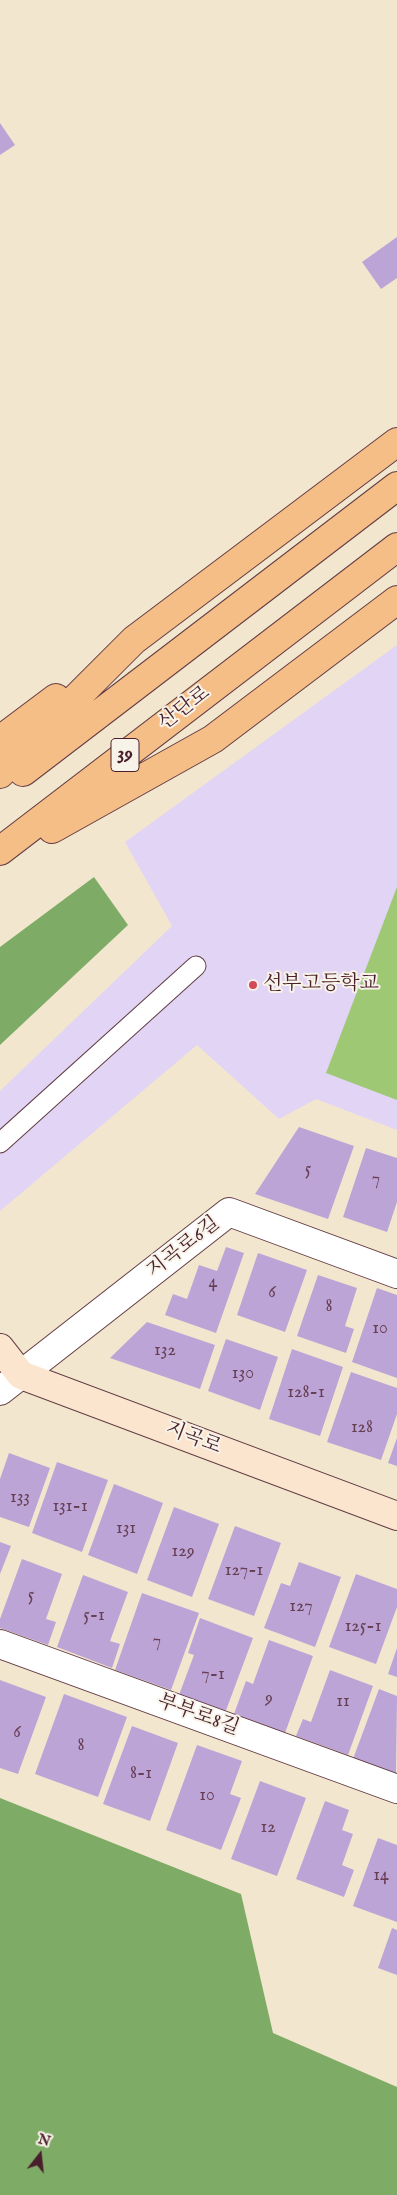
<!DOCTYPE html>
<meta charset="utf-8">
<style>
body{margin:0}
#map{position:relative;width:397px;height:2195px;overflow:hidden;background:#f3e6cf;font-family:"IM FELL English",serif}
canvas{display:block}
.north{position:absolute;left:15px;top:2130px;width:50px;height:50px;-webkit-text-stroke:4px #f7f3e8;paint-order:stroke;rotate:16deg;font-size:14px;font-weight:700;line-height:20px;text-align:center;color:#4a1f2b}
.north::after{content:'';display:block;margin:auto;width:18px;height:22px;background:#4a1f2b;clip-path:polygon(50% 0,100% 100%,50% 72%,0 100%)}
</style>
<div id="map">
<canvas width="397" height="2195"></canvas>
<div class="north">N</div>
</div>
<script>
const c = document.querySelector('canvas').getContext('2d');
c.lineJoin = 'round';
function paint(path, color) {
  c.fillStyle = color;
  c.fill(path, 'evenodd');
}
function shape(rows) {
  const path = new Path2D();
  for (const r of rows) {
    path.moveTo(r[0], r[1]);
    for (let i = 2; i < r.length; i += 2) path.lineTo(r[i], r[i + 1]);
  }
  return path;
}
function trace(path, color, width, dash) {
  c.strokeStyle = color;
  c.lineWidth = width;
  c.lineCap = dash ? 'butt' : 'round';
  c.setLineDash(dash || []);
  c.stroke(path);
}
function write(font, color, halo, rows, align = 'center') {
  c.font = font + ' "IM FELL English","Noto Serif KR",serif';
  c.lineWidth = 4;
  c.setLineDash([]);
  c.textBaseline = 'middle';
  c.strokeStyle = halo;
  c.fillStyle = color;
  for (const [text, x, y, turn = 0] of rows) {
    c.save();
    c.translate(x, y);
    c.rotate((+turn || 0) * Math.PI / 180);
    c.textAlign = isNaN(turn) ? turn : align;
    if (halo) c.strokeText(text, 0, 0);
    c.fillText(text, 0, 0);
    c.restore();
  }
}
paint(shape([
 [397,645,397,1130,316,1099,279,1119,197,1045,0,1211,0,1091,172,926,125,842]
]), '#e1d4f4');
paint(shape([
 [397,887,397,1100,326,1073]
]), '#9ec874');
paint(shape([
 [94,877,128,925,0,1045,0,947],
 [0,1798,241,1894,273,2033,397,2087,397,2195,0,2195]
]), '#7eac66');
paint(shape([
 [0,123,15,145,0,155],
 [397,237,397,278,381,289,362,262],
 [299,1127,354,1146,328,1219,255,1194],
 [366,1148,397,1158,397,1202,387,1232,343,1217],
 [226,1247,244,1253,216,1333,165,1315,173,1294,187,1299,199,1265,217,1271],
 [258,1253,307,1270,285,1332,237,1315],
 [318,1275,357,1288,345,1326,354,1329,346,1353,297,1336],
 [377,1288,397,1295,397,1378,352,1362],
 [147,1322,215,1345,200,1389,110,1358],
 [226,1339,278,1357,260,1410,208,1391],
 [292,1349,343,1367,320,1436,269,1419],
 [351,1372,397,1388,397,1414,381,1460,327,1442],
 [397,1438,397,1466,388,1463],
 [9,1453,50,1468,29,1527,0,1517,0,1479],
 [57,1462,108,1480,82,1552,32,1533],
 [114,1484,163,1503,137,1574,88,1555],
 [174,1507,219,1524,192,1597,147,1580],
 [235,1526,281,1543,254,1616,208,1599],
 [0,1542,11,1546,0,1574],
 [22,1559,62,1574,46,1619,56,1622,48,1645,0,1628,0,1619],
 [299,1562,341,1577,315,1647,264,1628,281,1583,290,1586],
 [356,1574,397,1589,397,1607,376,1664,329,1647],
 [83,1575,128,1592,110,1641,120,1644,112,1668,57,1647],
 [142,1593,199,1613,171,1690,115,1670],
 [200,1618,253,1638,225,1713,179,1695,194,1655,188,1653],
 [269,1640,313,1656,285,1733,234,1714,246,1681,253,1684],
 [397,1648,397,1677,388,1674],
 [330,1670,373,1686,348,1755,296,1736,303,1719,311,1722],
 [0,1680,46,1697,18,1774,0,1768],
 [379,1689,397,1696,396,1775,353,1759],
 [64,1694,127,1717,98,1797,35,1774],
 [132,1726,178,1743,150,1821,103,1804],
 [197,1745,242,1761,230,1794,241,1798,221,1850,166,1830],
 [260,1781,306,1798,277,1876,231,1859],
 [325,1801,349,1810,342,1830,353,1834,342,1865,354,1870,344,1897,296,1879],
 [378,1838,397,1845,397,1922,353,1906],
 [392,1928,397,1930,397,1975,378,1968]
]), '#bda4d6');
const service = shape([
 [0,1143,196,966]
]);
const minor = shape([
 [0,1391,229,1212,397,1274],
 [0,1644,397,1789]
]);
const secondary = shape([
 [0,1348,21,1375,397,1516]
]);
const primary = shape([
 [0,740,56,698],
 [23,772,397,486],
 [0,774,134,640,397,442],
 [52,829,213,739,397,600],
 [0,851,397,547]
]);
trace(service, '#633d44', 21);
trace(minor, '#633d44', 30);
trace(secondary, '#633d44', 30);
trace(primary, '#633d44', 30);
trace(service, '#fff', 19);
trace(minor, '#fff', 28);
trace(secondary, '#fbe5cf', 28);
trace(primary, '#f6be87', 28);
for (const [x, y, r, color] of [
 [253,985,5,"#d1495b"]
]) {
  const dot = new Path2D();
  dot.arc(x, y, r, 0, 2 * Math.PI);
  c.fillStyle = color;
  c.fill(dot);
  trace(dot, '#f7f3e8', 2);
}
write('18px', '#674056', null, [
 ["5",308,1170],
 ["7",376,1180],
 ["4",213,1283],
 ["6",272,1293],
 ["8",329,1307],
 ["10",380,1329],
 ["132",165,1351],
 ["130",243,1374],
 ["128-1",306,1393],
 ["128",362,1428],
 ["133",20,1498],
 ["131-1",70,1507],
 ["131",126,1529],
 ["129",183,1552],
 ["127-1",244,1571],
 ["5",31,1596],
 ["127",301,1607],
 ["5-1",94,1616],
 ["125-1",363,1627],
 ["7",157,1642],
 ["7-1",213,1675],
 ["9",269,1699],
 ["11",343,1702],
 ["6",17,1733],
 ["8",81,1746],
 ["8-1",141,1774],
 ["10",207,1796],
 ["12",268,1828],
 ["14",381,1876]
]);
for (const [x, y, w] of [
 [125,755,28]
]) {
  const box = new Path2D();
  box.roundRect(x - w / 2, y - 16.5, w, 33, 4);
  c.fillStyle = '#f7f3e8';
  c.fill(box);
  trace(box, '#4a1f2b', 1);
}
write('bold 19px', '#4a1f2b', null, [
 ["39",125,755]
]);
write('20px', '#4a1f2b', '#f7f3e8', [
 ["산단로",185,709,-37],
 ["지곡로6길",184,1248,-38],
 ["지곡로",193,1439,21],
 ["부부로8길",198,1716,20]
]);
write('20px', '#4a1f2b', '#f7f3e8', [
 ["선부고등학교",263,985]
], 'left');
</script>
